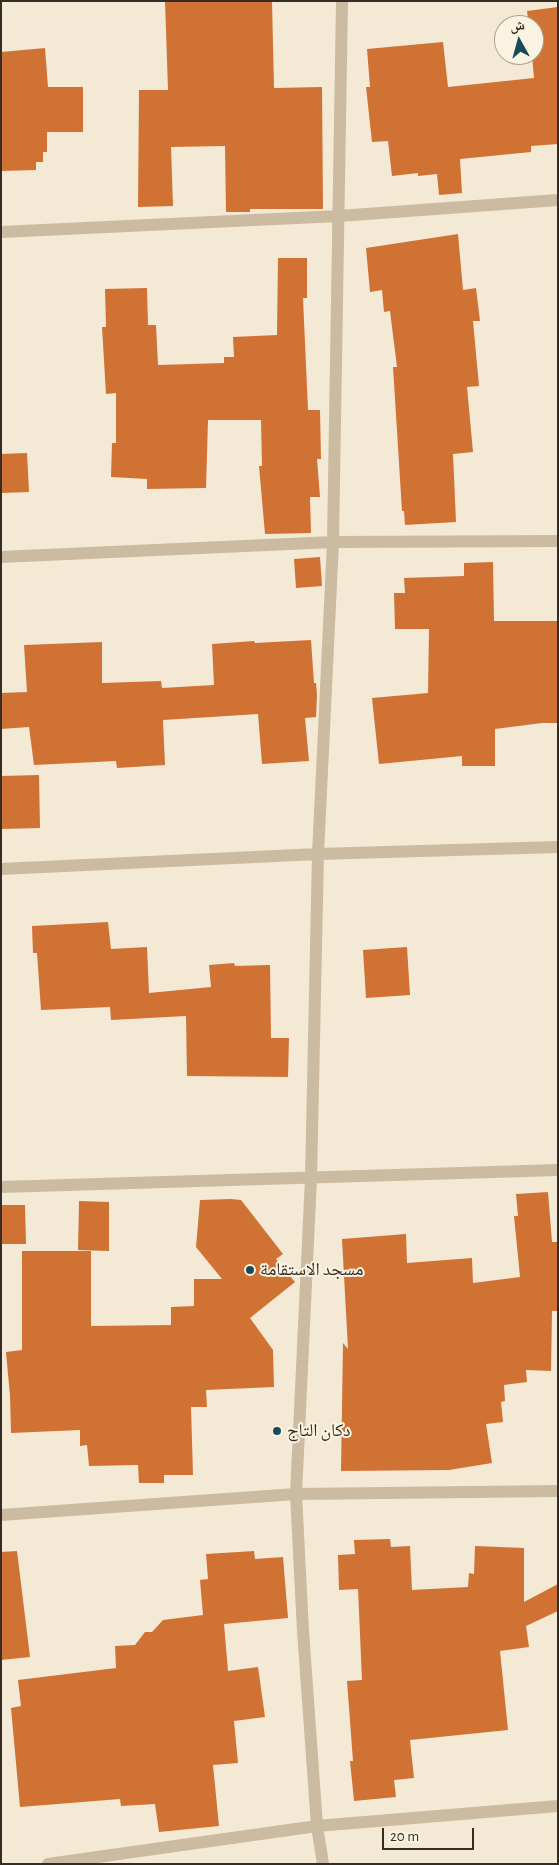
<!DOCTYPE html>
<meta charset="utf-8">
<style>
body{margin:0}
#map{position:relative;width:559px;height:1865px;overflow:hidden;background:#f3e9d5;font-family:"Alegreya Sans","Noto Naskh Arabic",sans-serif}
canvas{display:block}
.frame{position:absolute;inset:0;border:2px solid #352c24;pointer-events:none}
.north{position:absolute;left:494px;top:15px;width:50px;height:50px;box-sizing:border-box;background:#faf3e1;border:1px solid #aba395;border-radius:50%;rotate:353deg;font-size:14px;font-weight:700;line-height:20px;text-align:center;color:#352c24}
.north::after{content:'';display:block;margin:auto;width:18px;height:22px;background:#174b59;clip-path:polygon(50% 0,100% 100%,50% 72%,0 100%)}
.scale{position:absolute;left:382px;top:1828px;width:92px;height:22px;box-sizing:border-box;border:2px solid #352c24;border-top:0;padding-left:6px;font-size:15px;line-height:18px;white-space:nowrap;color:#352c24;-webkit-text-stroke:4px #faf3e1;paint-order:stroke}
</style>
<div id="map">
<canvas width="559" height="1865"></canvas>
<div class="frame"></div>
<div class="north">ش</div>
<div class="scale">20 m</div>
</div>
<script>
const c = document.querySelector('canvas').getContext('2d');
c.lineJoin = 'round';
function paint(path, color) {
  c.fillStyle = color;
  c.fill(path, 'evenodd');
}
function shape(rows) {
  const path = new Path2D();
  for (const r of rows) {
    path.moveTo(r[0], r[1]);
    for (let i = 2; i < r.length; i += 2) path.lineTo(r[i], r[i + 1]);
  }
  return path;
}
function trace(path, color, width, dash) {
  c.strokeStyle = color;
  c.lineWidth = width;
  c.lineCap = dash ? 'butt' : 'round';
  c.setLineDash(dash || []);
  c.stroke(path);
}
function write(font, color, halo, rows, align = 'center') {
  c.font = font + ' "Alegreya Sans","Noto Naskh Arabic",sans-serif';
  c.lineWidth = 4;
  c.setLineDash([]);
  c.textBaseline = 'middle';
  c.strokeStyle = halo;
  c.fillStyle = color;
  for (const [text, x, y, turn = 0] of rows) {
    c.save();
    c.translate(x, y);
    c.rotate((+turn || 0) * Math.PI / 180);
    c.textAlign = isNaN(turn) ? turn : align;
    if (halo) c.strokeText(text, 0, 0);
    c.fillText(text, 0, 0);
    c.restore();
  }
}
paint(shape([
 [165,1,272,1,274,88,322,87,323,209,250,209,250,212,226,212,225,146,171,147,173,206,138,207,139,90,168,90],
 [558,7,558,144,531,146,531,152,460,159,462,193,439,195,437,174,418,176,418,173,392,176,388,141,372,142,366,87,370,87,367,49,443,42,448,87,534,78,532,55,534,55,534,25,529,25,527,11],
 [45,48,48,87,83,87,83,132,47,132,47,152,43,152,43,162,36,162,36,170,1,171,1,52],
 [458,234,463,290,476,288,480,321,473,321,479,386,467,387,473,452,453,454,456,522,405,525,404,511,402,511,393,367,397,367,390,311,384,312,382,290,370,292,366,248],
 [278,258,307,258,307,298,303,298,308,410,320,410,321,459,317,459,320,497,310,497,311,533,265,534,259,466,262,466,261,420,208,420,206,488,147,489,147,479,111,477,112,443,116,443,116,393,106,394,102,327,106,327,105,289,147,288,148,325,156,325,158,365,224,363,224,357,234,357,233,337,277,335],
 [27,453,29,492,1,493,1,454],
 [320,557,322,586,296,588,294,559],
 [493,562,494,621,558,621,558,723,542,723,495,729,495,766,462,766,462,756,379,764,372,698,428,693,429,629,395,629,394,593,405,593,404,578,464,576,464,563],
 [311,640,314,683,316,683,317,695,316,717,305,718,309,761,262,764,258,714,163,720,165,765,117,768,116,761,34,765,29,727,1,729,1,693,27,692,24,645,102,642,102,683,161,681,162,688,214,685,212,644,254,641,255,643],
 [39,775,40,828,1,829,1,776],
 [108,922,111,949,147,947,149,993,211,987,209,965,234,963,235,966,270,965,271,1038,289,1038,288,1077,187,1076,186,1016,111,1020,110,1007,41,1010,37,953,33,953,32,926],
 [407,947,410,995,366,998,363,950],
 [548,1192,552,1242,558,1242,558,1311,552,1311,551,1371,526,1370,527,1382,504,1385,505,1401,501,1402,503,1422,486,1424,492,1463,449,1470,341,1471,343,1343,348,1349,342,1239,406,1234,407,1263,472,1258,473,1283,520,1277,514,1216,518,1216,516,1194],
 [231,1199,241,1200,283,1254,276,1259,295,1282,250,1318,273,1350,274,1387,206,1390,207,1407,191,1407,193,1475,164,1475,164,1483,139,1483,138,1465,89,1466,87,1445,80,1446,80,1430,11,1433,10,1396,6,1352,22,1350,22,1251,91,1251,91,1326,171,1325,171,1307,194,1306,194,1279,222,1279,196,1247,200,1200],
 [79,1201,109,1202,109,1251,78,1250],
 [1,1205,25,1205,26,1244,2,1244],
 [390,1539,391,1547,410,1546,412,1590,468,1587,469,1573,474,1574,475,1546,524,1548,524,1602,558,1584,558,1611,526,1626,529,1647,500,1651,508,1730,410,1740,414,1778,394,1780,396,1797,354,1801,350,1761,353,1761,347,1681,362,1680,358,1589,339,1590,338,1555,355,1554,354,1540],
 [17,1551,30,1657,1,1660,1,1552],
 [254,1551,255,1559,283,1557,288,1618,224,1624,228,1671,258,1667,265,1717,234,1721,238,1763,213,1765,219,1826,159,1832,155,1804,121,1806,120,1799,20,1807,11,1708,21,1706,18,1680,116,1668,115,1646,135,1645,145,1632,152,1632,163,1620,203,1615,200,1580,208,1579,206,1554]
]), '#d17235');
trace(shape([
 [1,232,339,216,558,200],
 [1,557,333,542,558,541],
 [1,869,318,854,558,847],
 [1,1187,558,1170],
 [1,1515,296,1494,558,1491],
 [48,1864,317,1826,558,1806],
 [323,1864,317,1826,303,1631,296,1494,311,1178,318,854,333,542,342,1]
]), '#cbbba1', 12);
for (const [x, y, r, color] of [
 [250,1270,5,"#174b59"],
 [277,1431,5,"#174b59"]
]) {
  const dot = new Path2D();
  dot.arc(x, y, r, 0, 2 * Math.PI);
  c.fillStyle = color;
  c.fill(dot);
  trace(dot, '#faf3e1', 2);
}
write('18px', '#352c24', '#faf3e1', [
 ["مسجد الاستقامة",260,1270],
 ["دكان التاج",287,1431]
], 'left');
</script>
